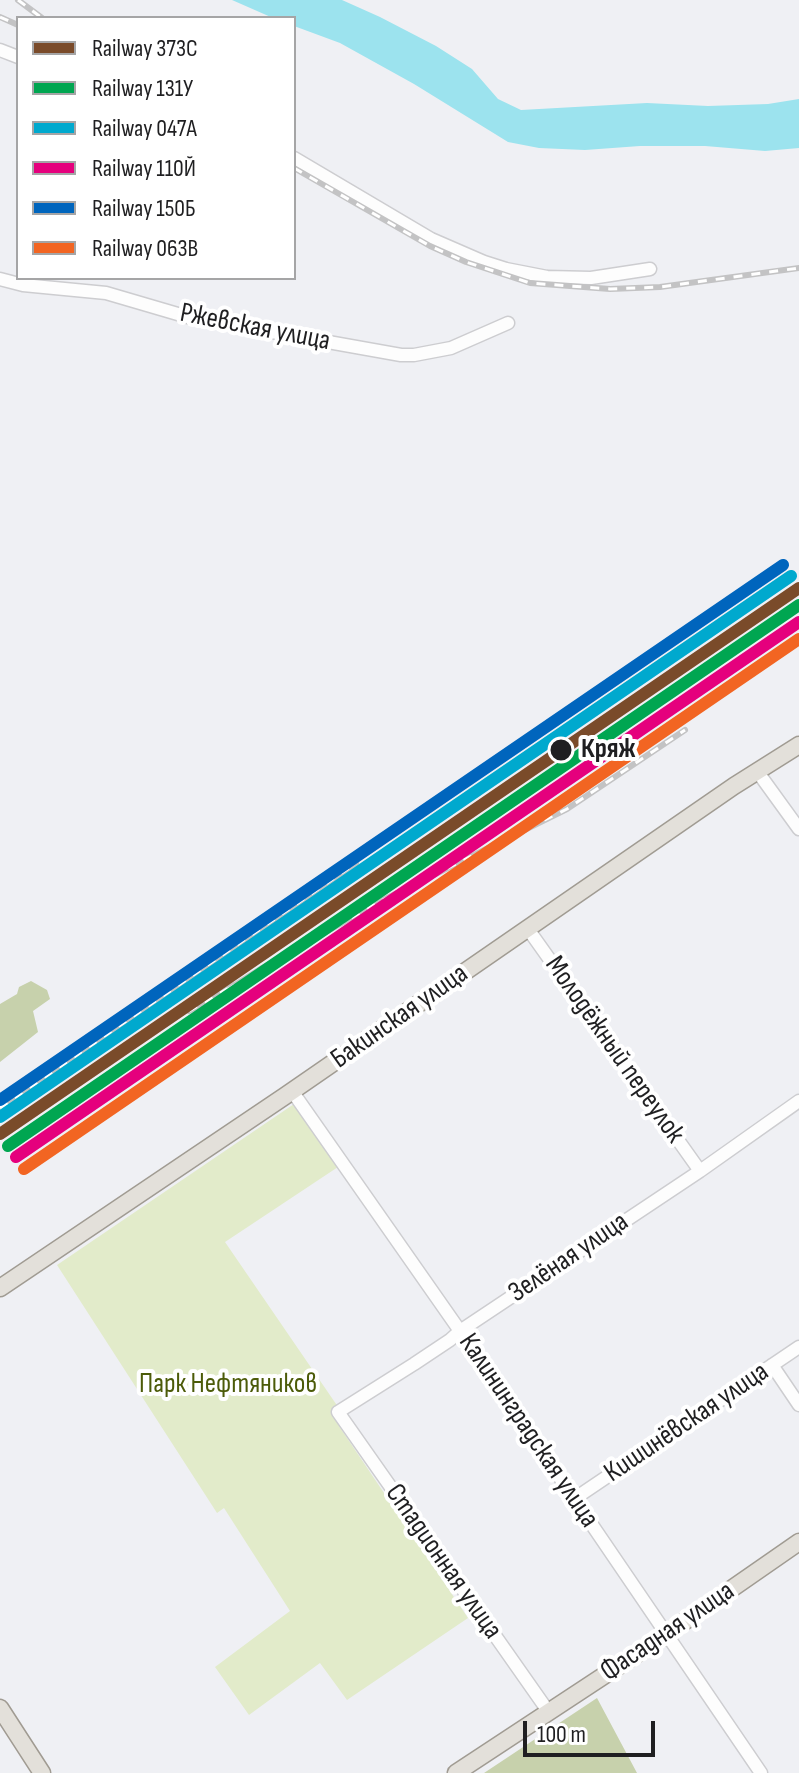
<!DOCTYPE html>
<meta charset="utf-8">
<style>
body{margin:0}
#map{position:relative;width:799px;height:1773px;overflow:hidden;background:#eff0f4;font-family:"Sofia Sans Condensed",sans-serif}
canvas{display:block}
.legend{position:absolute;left:16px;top:16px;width:280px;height:264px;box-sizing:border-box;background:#fff;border:2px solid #a5a5a6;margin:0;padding:10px 14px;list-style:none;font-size:24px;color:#1f1f21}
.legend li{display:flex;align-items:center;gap:16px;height:40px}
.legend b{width:40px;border:2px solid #a5a5a6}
.scale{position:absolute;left:523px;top:1721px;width:132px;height:36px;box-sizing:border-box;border:4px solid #1f1f21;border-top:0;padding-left:10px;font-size:24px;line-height:28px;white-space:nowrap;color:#1f1f21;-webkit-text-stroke:6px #fff;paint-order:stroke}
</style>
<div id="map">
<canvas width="799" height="1773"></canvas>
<ul class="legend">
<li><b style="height:10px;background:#7a4b2a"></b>Railway 373C</li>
<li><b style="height:10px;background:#00a651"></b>Railway 131У</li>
<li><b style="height:10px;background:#00a9ce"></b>Railway 047А</li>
<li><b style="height:10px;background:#e5007d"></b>Railway 110Й</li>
<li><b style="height:10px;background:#0065bd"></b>Railway 150Б</li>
<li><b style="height:10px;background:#f26522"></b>Railway 063В</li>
</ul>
<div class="scale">100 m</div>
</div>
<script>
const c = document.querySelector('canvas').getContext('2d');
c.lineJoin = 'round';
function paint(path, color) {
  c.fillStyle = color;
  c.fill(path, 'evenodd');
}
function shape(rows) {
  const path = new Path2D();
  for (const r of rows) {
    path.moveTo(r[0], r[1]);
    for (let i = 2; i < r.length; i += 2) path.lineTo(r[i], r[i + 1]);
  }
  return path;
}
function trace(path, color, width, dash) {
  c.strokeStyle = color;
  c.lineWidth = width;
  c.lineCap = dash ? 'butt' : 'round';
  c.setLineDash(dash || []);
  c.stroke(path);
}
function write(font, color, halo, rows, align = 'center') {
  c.font = font + ' "Sofia Sans Condensed",sans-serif';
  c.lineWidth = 8;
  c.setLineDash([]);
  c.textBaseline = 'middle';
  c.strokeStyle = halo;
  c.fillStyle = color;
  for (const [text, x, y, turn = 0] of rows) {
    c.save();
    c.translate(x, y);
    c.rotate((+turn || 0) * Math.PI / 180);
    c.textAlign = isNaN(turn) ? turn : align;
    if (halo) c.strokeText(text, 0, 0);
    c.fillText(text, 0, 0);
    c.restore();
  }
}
paint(shape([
 [294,1104,338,1167,225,1242,347,1420,339,1426,468,1618,347,1700,320,1663,249,1715,215,1667,290,1611,224,1508,217,1513,57,1265]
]), '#e2ebca');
paint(shape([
 [31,981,47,990,50,999,33,1011,38,1032,0,1062,0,1004,17,994,19,987],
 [597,1698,637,1773,484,1773]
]), '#c7d1ac');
paint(shape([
 [232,0,342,0,380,17,436,46,472,69,498,99,521,110,647,103,708,106,768,104,799,99,799,148,765,151,705,146,640,146,585,150,539,148,508,142,414,84,340,43,294,26,294,18,273,18]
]), '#9ce3ee');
const minor = shape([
 [0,50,18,57],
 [294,158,431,239,484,262,506,269,547,277,591,278,650,269],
 [0,279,23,285,106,293,188,317,401,355,414,355,451,348,508,323],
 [757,771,799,829],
 [528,929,700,1171],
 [292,1091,460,1331,761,1773],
 [772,1365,799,1405],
 [574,1499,799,1347],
 [548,1711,338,1412,414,1364,450,1340,460,1331,700,1171,799,1101]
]);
const major = shape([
 [0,1288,285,1096,734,786,799,745],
 [0,1708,42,1773],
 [456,1773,655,1642,799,1542]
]);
trace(minor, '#cdcdd0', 15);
trace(major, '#a09b92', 19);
trace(minor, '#fdfdfd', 12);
trace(major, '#e3e0da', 16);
const rail = shape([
 [18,0,42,18],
 [0,17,18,25],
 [294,168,430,246,466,262,530,283,610,289,660,287,799,268],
 [227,990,262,968,381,901,567,809,685,730],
 [189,1011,234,985],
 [0,1108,356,863]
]);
trace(rail, '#c3c3c4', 6);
trace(rail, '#fff', 3, [9]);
trace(shape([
 [0,1134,799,588]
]), '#7a4b2a', 12);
trace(shape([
 [8,1146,799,605]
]), '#00a651', 12);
trace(shape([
 [0,1117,791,576]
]), '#00a9ce', 12);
trace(shape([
 [16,1157,799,622]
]), '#e5007d', 12);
trace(shape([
 [0,1100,783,565]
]), '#0065bd', 12);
trace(shape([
 [24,1169,799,639]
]), '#f26522', 12);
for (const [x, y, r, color] of [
 [561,750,12,"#1f1f21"]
]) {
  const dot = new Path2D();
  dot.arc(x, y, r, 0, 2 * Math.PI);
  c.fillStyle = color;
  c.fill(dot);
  trace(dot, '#fff', 3);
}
write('28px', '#1f1f21', '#fff', [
 ["Ржевская улица",255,328,11],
 ["Бакинская улица",400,1017,-35],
 ["Молодёжный переулок",614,1050,55],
 ["Зелёная улица",569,1258,-34],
 ["Кишинёвская улица",687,1423,-34],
 ["Калининградская улица",528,1431,56],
 ["Стадионная улица",443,1562,55],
 ["Фасадная улица",668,1632,-34]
]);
write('bold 28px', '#1f1f21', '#fff', [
 ["Кряж",581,750]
], 'left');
write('28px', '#4c5b09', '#fff', [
 ["Парк Нефтяников",228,1385]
]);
</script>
